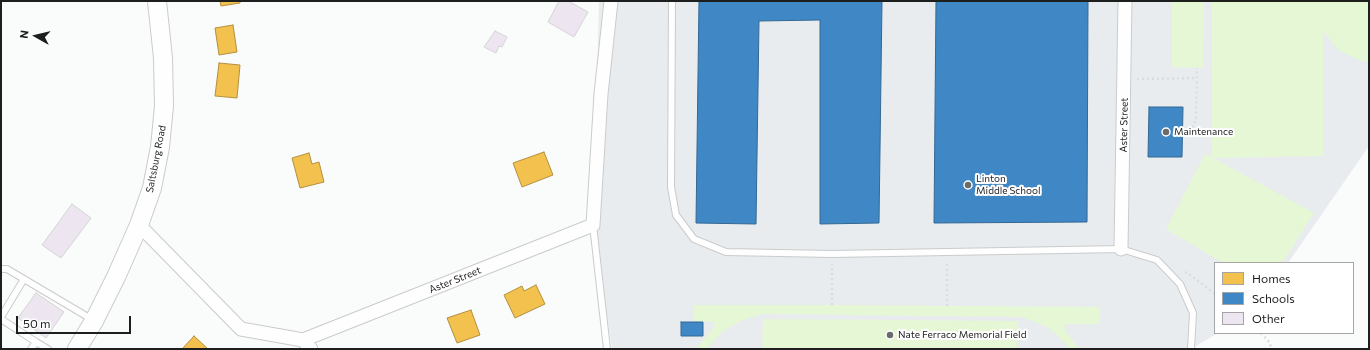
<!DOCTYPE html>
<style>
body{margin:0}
#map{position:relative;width:1370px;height:350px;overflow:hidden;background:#fafbfb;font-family:Commissioner,sans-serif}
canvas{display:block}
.frame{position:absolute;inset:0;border:2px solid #1d1e1e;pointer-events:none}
.legend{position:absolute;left:1214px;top:262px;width:140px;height:72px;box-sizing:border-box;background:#fff;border:1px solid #a5a5a5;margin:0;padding:5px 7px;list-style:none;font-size:12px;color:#1d1e1e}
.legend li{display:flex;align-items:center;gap:8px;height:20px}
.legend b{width:20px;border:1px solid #a5a5a5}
.north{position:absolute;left:16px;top:16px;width:40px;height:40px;-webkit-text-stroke:3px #fff;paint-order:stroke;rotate:278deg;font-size:11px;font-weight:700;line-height:16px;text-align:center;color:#1d1e1e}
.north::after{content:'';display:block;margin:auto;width:14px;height:18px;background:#1d1e1e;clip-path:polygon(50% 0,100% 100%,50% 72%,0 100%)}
.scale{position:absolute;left:16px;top:316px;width:115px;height:18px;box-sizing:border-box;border:2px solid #1d1e1e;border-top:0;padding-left:5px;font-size:12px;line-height:14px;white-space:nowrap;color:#1d1e1e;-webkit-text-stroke:3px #fff;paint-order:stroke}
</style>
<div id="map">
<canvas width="1370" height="350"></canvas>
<div class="frame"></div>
<ul class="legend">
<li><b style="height:11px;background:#f2c14e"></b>Homes</li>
<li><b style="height:11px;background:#3f88c5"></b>Schools</li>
<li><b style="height:11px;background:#ede6f0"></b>Other</li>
</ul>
<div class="north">N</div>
<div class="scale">50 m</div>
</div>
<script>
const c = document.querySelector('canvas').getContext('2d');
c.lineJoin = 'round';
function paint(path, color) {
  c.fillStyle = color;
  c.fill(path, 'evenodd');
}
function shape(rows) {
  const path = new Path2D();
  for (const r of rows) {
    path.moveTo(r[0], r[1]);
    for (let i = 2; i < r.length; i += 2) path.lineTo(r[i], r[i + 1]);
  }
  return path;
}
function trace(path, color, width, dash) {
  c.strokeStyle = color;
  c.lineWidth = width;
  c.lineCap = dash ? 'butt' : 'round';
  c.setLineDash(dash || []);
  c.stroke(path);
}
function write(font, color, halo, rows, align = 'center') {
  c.font = font + ' Commissioner,sans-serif';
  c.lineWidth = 4;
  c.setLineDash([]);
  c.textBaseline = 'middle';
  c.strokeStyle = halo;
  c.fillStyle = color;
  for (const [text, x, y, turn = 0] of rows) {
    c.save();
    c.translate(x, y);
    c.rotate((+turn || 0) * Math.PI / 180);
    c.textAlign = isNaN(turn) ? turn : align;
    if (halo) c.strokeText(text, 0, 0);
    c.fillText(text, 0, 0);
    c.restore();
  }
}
paint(shape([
 [599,1,1369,1,1369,146,1288,263,1215,263,1215,333,1218,333,1191,349,612,349,593,225]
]), '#e9ecef');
paint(shape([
 [1172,1,1204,1,1203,68,1172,67],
 [1212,1,1369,1,1369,62,1359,60,1338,50,1323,30,1323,156,1213,158,1314,213,1282,263,1223,263,1166,229,1205,154,1212,157],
 [694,305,832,305,1100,307,1099,324,1065,324,1065,331,1080,349,1070,349,1056,334,1047,327,1023,317,772,314,762,314,740,321,723,331,707,349,696,349,714,327,715,322,693,321],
 [763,319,1017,321,1017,349,762,349]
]), '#e5f7d4');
const homes = shape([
 [220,1,240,1,240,3,221,6,220,1],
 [233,25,237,52,219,55,215,28,233,25],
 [219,63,240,65,237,98,215,96,219,63],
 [544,152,553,175,522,187,513,163,544,152],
 [309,153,312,164,319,162,324,182,300,188,292,158,309,153],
 [536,285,545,304,515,318,504,295,522,286,524,291,536,285],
 [471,310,480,335,457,343,447,318,471,310],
 [194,336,208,349,182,349,194,336]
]);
paint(homes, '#f2c14e');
trace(homes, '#b29040', 1);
const schools = shape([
 [699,1,882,1,879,223,820,224,820,20,759,21,756,224,696,223,699,1],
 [936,1,1088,1,1087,222,934,223,936,1],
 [1149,107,1183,107,1182,157,1148,157,1149,107],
 [681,322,703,322,703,336,681,336,681,322]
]);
paint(schools, '#3f88c5');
trace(schools, '#356893', 1);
const building = shape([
 [559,1,568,1,588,12,574,37,548,22,559,1],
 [495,31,507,37,502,47,499,46,496,53,484,47,495,31],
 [72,204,91,218,61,258,42,245,72,204],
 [36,293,64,312,46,338,18,318,36,293]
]);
paint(building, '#ede6f0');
trace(building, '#d4d3d4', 1);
const service = shape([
 [672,1,671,187,676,215,694,239,726,252,832,254,1121,249,1157,260,1180,284,1193,313,1191,349],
 [593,225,607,349],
 [1,269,7,269,93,320],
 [1,317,24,279],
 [1,319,36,342],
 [31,349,36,342,48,349]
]);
const minor = shape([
 [139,225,241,329,303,340,593,225,601,94,611,1],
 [1121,249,1125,1],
 [303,340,311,349]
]);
const secondary = shape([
 [77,349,94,321,116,277,139,225,152,188,160,147,164,106,163,58,157,1]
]);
trace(service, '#cacbcb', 8);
trace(minor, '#cacbcb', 15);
trace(secondary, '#cacbcb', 20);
trace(shape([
 [1137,79,1197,78],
 [1185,133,1191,131,1196,120,1197,68],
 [1185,272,1192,276,1215,294],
 [832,305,832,264],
 [947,306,947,261],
 [1261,333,1270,343,1271,349]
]), '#dbdcdc', 2.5, [2, 3]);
trace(service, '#fefefe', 6);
trace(minor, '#fefefe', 13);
trace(secondary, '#fefefe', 18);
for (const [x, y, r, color] of [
 [1166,132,4,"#6a6b6b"],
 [968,185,4,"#6a6b6b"],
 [890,335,4,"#6a6b6b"]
]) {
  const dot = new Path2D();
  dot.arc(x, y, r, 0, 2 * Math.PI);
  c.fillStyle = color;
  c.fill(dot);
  trace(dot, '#fff', 1.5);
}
write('10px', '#1d1e1e', '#fff', [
 ["Aster Street",1124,125,-89],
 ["Saltsburg Road",156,159,-79],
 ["Aster Street",455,280,-22]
]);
write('10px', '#1d1e1e', '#fff', [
 ["Maintenance",1174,132],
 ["Linton",976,179],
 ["Middle School",976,191],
 ["Nate Ferraco Memorial Field",898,335]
], 'left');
</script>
